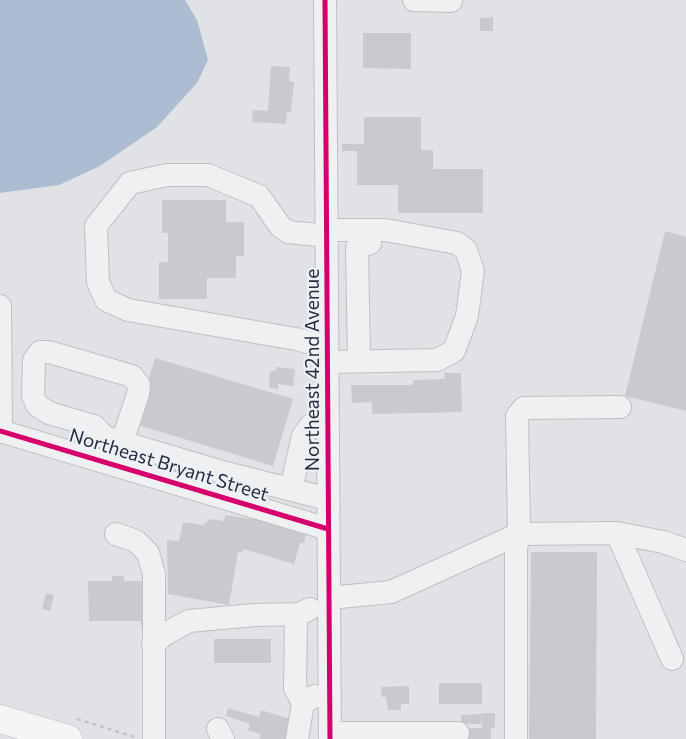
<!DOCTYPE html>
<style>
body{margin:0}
canvas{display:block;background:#e0e2e5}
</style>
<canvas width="686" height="739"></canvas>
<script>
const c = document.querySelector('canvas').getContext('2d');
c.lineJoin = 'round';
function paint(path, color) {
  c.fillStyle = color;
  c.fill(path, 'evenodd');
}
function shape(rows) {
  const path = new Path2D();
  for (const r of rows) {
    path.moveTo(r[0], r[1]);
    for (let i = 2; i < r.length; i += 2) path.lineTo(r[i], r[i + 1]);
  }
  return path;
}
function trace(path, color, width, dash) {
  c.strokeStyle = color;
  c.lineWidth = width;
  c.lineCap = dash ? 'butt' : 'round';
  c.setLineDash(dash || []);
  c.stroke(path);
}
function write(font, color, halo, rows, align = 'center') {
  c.font = font + ' Commissioner,sans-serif';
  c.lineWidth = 4.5;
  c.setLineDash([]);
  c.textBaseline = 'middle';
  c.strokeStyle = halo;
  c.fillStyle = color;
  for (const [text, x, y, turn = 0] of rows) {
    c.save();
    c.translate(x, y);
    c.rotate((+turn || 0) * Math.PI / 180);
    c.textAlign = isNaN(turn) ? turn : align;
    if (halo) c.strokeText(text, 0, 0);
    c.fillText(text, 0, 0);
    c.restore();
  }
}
paint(shape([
 [0,0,185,0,197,20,208,60,197,83,157,127,100,166,59,185,0,193]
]), '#adbdd1');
paint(shape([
 [493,17,493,31,480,31,480,18],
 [363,33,411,33,411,69,363,68],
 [271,66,290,67,289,81,294,82,291,112,287,112,286,124,252,122,253,110,268,111],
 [364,117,421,117,421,150,433,150,433,169,483,169,483,213,398,213,398,185,357,185,357,151,342,151,342,144,364,144],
 [162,200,226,200,226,222,244,222,244,256,236,256,236,278,207,278,207,299,159,299,159,262,168,262,168,233,162,233],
 [665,231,686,237,686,411,625,396],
 [155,358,293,399,273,466,135,424],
 [276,367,295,369,293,386,278,384,278,389,269,388,270,371,276,371],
 [444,373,461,373,462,412,372,414,372,402,352,403,351,385,412,385,414,380,445,379],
 [225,515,251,519,252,516,306,533,304,543,300,543,294,564,243,549,242,553,238,552,229,605,168,594,167,540,179,541,183,522,203,525,210,519,224,521],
 [531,552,597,552,596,739,529,739],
 [112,576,124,576,124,581,148,581,148,627,141,627,141,621,89,621,88,581,112,581],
 [46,593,54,595,50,611,42,609],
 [214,639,271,639,271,663,214,663],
 [439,683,482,683,482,704,439,704],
 [409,686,409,704,401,704,401,710,388,710,386,697,382,697,381,687],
 [228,708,259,717,261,710,294,720,289,739,260,739,261,734,248,730,250,724,226,716],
 [481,713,495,713,495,727,491,728,491,739,468,739,467,728,482,728],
 [481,714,481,724,461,724,461,715]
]), '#c8cacd');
const minor = shape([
 [325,0,330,739],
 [414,0,451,1],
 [327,230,385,230,457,243,466,250,473,271,467,316,454,351,437,360,327,362],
 [327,236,288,232,280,226,259,196,208,175,167,175,130,183,96,226,98,282,106,300,128,310,296,339,327,347],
 [0,306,1,431],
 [359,361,357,248,370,243,370,230],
 [0,431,328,529],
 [105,437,94,426,49,413,37,405,33,396,34,360,40,352,49,352,132,376,139,385,138,394,122,442],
 [108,438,222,472,328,499],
 [291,489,303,436,311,425,328,418],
 [617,533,672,659],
 [116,534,136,541,148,553,154,574,154,739],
 [329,598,391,592,519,534,617,533,663,542,686,550],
 [153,645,165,634,189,621,254,615,299,614],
 [303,703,295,688,296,621,299,614,310,609],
 [218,729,223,739],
 [330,733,458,733],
 [297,739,303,703,315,696],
 [516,739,516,549,519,534,517,416,524,408,620,407]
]);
const major = shape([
 [0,719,68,739]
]);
trace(minor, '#bec0c3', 24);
trace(major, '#bbbfc3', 29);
trace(shape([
 [77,719,135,737]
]), '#c2c3c8', 2.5, [4, 4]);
trace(minor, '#eff0f2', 22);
trace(major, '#f4f5f6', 28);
trace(shape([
 [325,0,330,739],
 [0,431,328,529]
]), '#d6006c', 5);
write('19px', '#262e3e', '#edf0f5', [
 ["Northeast 42nd Avenue",313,370,-90],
 ["Northeast Bryant Street",169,465,17]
]);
</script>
